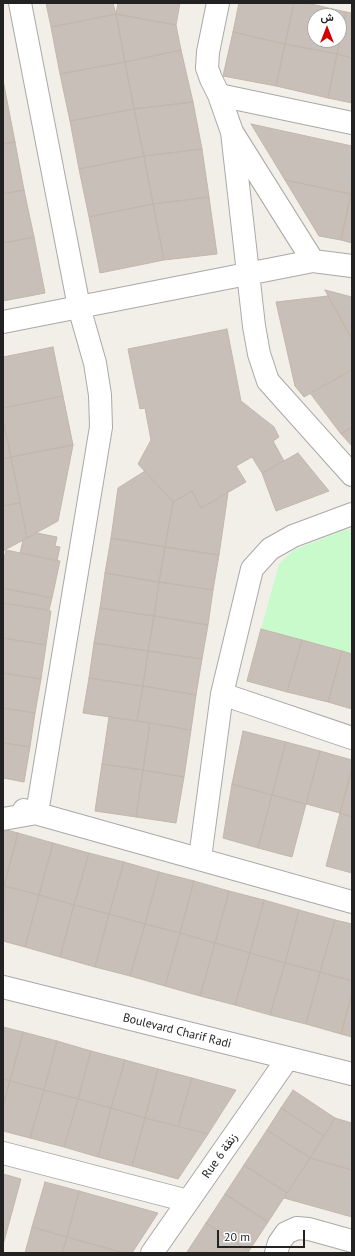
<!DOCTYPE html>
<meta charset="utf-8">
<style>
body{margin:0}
#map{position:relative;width:355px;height:1256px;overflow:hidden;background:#f2efe9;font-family:"PT Sans",Vazirmatn,sans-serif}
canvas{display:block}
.frame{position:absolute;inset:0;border:4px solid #222;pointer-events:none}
.north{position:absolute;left:307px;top:8px;width:40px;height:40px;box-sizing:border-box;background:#fff;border:1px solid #a7a7a7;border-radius:50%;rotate:0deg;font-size:11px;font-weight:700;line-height:16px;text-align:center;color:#222}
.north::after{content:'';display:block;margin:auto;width:14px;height:18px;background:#d40000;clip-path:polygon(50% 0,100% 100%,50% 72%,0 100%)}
.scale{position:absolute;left:217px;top:1230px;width:88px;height:18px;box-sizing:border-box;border:2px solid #222;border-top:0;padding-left:5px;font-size:12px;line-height:14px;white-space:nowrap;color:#222;-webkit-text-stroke:3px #fff;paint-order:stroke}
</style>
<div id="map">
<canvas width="355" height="1256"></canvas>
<div class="frame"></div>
<div class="north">ش</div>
<div class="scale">20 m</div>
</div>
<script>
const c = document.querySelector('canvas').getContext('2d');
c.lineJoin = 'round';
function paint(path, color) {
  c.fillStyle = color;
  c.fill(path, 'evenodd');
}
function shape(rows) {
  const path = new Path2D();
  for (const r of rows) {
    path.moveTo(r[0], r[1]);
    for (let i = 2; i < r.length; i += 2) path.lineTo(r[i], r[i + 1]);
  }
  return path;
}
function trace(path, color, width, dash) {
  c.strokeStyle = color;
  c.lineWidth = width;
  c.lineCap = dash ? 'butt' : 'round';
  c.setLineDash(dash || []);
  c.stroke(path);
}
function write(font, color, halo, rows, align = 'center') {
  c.font = font + ' "PT Sans",Vazirmatn,sans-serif';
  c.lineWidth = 4;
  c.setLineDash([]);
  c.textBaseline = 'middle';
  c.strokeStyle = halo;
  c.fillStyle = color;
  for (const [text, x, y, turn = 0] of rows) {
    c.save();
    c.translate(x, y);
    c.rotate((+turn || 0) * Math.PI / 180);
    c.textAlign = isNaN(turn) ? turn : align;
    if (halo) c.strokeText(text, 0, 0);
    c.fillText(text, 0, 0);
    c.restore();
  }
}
paint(shape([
 [352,529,352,654,261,629,279,564,294,550,342,531]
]), '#c8facc');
const building = shape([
 [46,3,113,3,116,14,51,27,46,3],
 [118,3,180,3,176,25,116,14,118,3],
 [239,3,294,3,285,44,233,32,239,3],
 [294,3,307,3,346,12,337,54,285,44,294,3],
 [315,16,339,16,339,40,315,40,315,16],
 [346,12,352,13,352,58,337,54,346,12],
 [116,14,176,25,181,50,125,62,116,14],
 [116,14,125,62,60,74,51,27,116,14],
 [233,32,285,44,276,86,223,76,233,32],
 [285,44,337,54,328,98,276,86,285,44],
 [181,50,193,102,134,109,125,62,181,50],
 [337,54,352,58,352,103,328,98,337,54],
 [125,62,134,109,70,121,60,74,125,62],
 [3,80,15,142,3,144,3,80],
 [193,102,202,149,144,156,134,109,193,102],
 [134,109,144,156,79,169,70,121,134,109],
 [251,124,352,146,351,194,285,180,251,124],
 [15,142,24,190,3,194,3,144,15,142],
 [202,149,209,197,153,204,144,156,202,149],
 [144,156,153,204,89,217,79,169,144,156],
 [285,180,351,194,341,240,319,236,285,180],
 [24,190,34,237,3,243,3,194,24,190],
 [351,194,352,194,352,243,341,240,351,194],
 [209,197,217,254,164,260,153,204,209,197],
 [153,204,164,260,100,273,89,217,153,204],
 [34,237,45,293,3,301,3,243,34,237],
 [325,290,352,297,352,339,328,296,325,290],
 [328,296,352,339,352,370,304,397,295,386,276,302,328,296],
 [227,329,241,401,274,427,279,437,273,441,284,461,262,473,252,457,236,466,246,482,201,508,192,491,173,502,138,464,151,440,145,408,140,409,128,349,227,329],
 [53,347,63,396,3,408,3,357,53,347],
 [352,370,352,427,341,434,310,393,352,370],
 [63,396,73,445,11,457,3,420,3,408,63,396],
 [3,420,11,457,3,459,3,420],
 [352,427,352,446,341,434,352,427],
 [73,445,58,521,27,538,11,457,73,445],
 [298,453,329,491,276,511,262,473,298,453],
 [11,457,20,503,3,506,3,459,11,457],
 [145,471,173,502,165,547,111,538,118,488,145,471],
 [192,491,201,508,228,493,219,555,165,547,173,502,192,491],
 [20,503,27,538,3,551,3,506,20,503],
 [37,533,57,537,55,546,60,547,57,561,20,553,23,540,37,533],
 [111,538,165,547,159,582,105,573,111,538],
 [165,547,219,555,213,590,159,582,165,547],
 [6,550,60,561,52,598,3,588,3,562,6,550],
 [105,573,159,582,154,616,100,608,105,573],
 [159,582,213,590,208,625,154,616,159,582],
 [3,588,52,598,49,610,3,603,3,588],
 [3,603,51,611,46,645,3,638,3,603],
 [100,608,154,616,148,651,94,643,100,608],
 [154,616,208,625,202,659,148,651,154,616],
 [261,629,302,640,287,692,247,681,261,629],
 [3,638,46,645,41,679,3,673,3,638],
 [302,640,342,651,328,702,287,692,302,640],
 [94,643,148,651,143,686,89,678,94,643],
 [148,651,202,659,196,695,143,686,148,651],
 [342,651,352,654,352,709,328,702,342,651],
 [3,673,41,679,35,713,3,708,3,673],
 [89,678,143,686,137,721,83,713,89,678],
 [143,686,196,695,191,730,137,721,143,686],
 [3,708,35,713,30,747,3,743,3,708],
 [109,717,150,723,143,770,102,764,109,717],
 [150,723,191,730,184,777,143,770,150,723],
 [243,731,286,742,272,795,232,784,243,731],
 [286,742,320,751,306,804,272,795,286,742],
 [3,743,30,747,24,782,3,778,3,743],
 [320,751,352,760,352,769,340,813,306,804,320,751],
 [102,764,143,770,136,817,95,811,102,764],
 [352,769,352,817,340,813,352,769],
 [143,770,184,777,176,823,136,817,143,770],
 [232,784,272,795,258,848,223,838,232,784],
 [272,795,306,804,292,857,258,848,272,795],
 [340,813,352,817,352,873,326,866,340,813],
 [3,829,18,833,4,886,3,885,3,829],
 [18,833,53,843,39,895,4,886,18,833],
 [53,843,89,853,74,905,39,895,53,843],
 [89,853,124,862,109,914,74,905,89,853],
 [124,862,159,872,145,924,109,914,124,862],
 [159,872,194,881,180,933,145,924,159,872],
 [194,881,229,891,215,943,180,933,194,881],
 [4,886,39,895,25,947,3,941,4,886],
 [229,891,264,900,250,953,215,943,229,891],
 [39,895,74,905,60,957,25,947,39,895],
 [264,900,299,910,285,963,250,953,264,900],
 [74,905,109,914,95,967,60,957,74,905],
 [299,910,335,920,320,972,285,963,299,910],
 [109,914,145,924,130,976,95,967,109,914],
 [335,920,352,924,352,981,320,972,335,920],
 [145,924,180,933,165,986,130,976,145,924],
 [180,933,215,943,200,996,165,986,180,933],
 [215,943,250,953,235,1005,200,996,215,943],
 [250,953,285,963,270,1015,235,1005,250,953],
 [285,963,320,972,306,1024,270,1015,285,963],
 [320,972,352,981,352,993,341,1034,306,1024,320,972],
 [352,993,352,1037,341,1034,352,993],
 [3,1027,23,1032,10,1081,3,1079,3,1027],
 [23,1032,57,1041,44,1090,10,1081,23,1032],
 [57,1041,91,1051,78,1099,44,1090,57,1041],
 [91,1051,125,1060,111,1108,78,1099,91,1051],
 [125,1060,158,1069,145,1118,111,1108,125,1060],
 [158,1069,192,1078,178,1126,145,1118,158,1069],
 [192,1078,236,1090,208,1134,178,1126,192,1078],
 [3,1079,10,1081,3,1105,3,1079],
 [10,1081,44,1090,30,1138,3,1131,3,1105,10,1081],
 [44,1090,78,1099,64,1147,30,1138,44,1090],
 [293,1090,335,1118,324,1136,281,1108,293,1090],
 [78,1099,111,1108,98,1157,64,1147,78,1099],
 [111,1108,145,1118,132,1166,98,1157,111,1108],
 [281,1108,324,1136,310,1158,267,1130,281,1108],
 [145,1118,208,1134,178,1179,132,1166,145,1118],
 [335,1118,352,1123,352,1170,310,1158,335,1118],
 [267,1130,310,1158,287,1193,244,1165,267,1130],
 [310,1158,352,1170,352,1217,284,1198,310,1158],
 [244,1165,287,1193,268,1222,225,1194,244,1165],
 [3,1174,21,1179,3,1245,3,1174],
 [45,1182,79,1191,67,1237,32,1227,45,1182],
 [79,1191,158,1213,132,1253,124,1253,67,1237,79,1191],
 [225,1194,268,1222,249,1251,206,1223,225,1194],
 [206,1223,249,1251,248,1253,187,1252,206,1223],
 [32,1227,67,1237,62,1253,25,1253,32,1227],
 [67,1237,124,1253,62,1253,67,1237]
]);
paint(building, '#c7bfb8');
trace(building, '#c4b6ab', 1);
const street = shape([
 [218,3,208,52,207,68,211,79,219,95,232,132,313,261],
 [219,95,352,123],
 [232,132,254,326,259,354,268,381,352,475],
 [3,322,313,261,352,266],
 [222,694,352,738],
 [24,810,352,902],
 [3,819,37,813,101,427,100,395,95,363,79,307,20,3],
 [200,858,222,694,252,569,270,549,293,536,352,514],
 [3,987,352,1074],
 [3,1153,188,1201],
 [152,1253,288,1058],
 [276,1253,279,1243,286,1233,297,1228,309,1229,352,1241]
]);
trace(street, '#a9a9a9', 24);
trace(street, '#fff', 22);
write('12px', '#222', '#fff', [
 ["Boulevard Charif Radi",177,1031,14],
 ["Rue 6 زنقة",220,1156,-55]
]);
</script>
